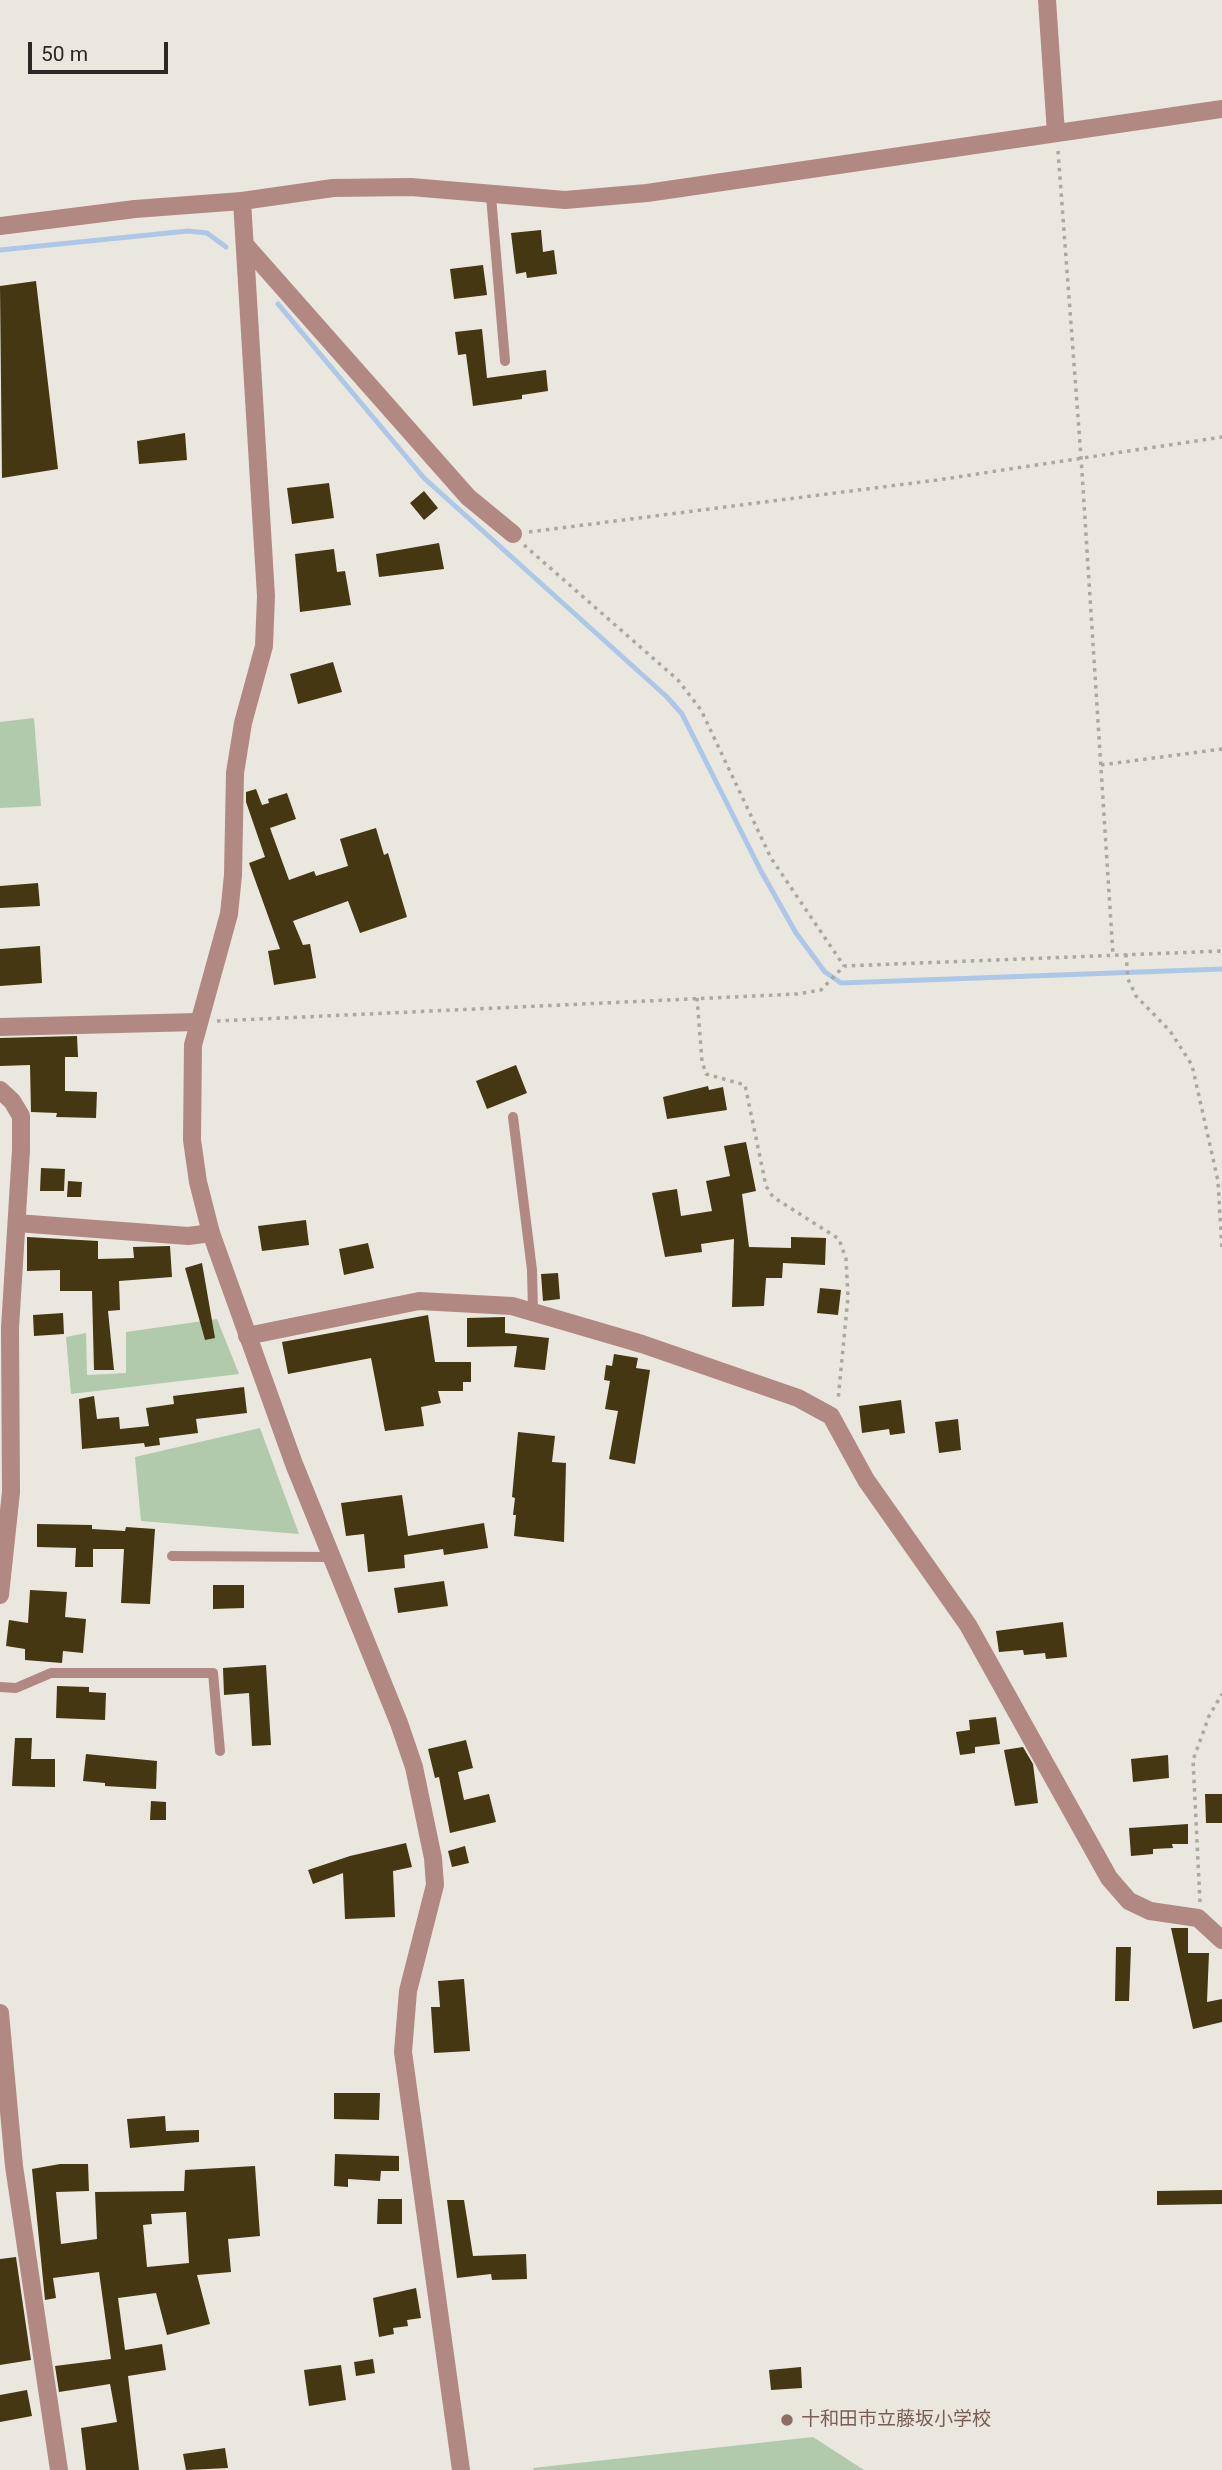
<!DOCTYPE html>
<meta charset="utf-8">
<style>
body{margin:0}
#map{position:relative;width:1222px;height:2470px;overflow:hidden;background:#eae7de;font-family:Roboto,sans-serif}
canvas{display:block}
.scale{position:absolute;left:28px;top:42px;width:140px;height:32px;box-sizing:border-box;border:4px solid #2a2925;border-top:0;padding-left:9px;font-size:21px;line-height:24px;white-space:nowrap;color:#2a2925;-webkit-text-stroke:5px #eae7de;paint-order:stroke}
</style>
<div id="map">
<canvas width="1222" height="2470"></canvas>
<div class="scale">50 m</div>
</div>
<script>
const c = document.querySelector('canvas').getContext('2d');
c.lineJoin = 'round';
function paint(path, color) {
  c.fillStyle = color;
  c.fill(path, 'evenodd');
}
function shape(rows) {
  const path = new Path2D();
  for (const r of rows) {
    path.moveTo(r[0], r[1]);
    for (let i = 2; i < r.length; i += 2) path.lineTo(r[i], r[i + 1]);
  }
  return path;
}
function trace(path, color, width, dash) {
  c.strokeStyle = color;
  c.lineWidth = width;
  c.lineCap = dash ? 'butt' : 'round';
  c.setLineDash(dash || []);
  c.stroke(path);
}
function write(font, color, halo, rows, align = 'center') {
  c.font = font + ' Roboto,"Noto Sans JP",sans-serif';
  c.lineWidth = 7;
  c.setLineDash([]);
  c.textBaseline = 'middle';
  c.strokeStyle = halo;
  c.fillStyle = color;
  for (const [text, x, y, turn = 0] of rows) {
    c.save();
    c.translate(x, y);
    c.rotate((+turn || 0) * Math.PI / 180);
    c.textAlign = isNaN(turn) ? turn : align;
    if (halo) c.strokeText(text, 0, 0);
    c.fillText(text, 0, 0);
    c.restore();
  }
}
paint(shape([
 [34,718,41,806,0,808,0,722],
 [217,1319,239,1374,71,1394,66,1337,86,1333,87,1375,126,1373,126,1332],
 [260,1428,299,1534,141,1521,135,1457],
 [813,2437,864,2470,534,2470,533,2468]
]), '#b0caab');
trace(shape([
 [0,250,188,231,207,233,226,247],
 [278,304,424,478,667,697,682,714,761,871,796,933,825,972,841,983,1222,969]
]), '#adc7e9', 5);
paint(shape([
 [541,230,543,252,554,250,557,274,527,278,526,272,516,274,511,233],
 [483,265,487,295,454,299,450,269],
 [36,281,58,469,2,478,0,286],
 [482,329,487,378,546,370,548,391,522,395,522,399,473,406,466,354,458,355,455,332],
 [185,433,187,460,139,464,137,441],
 [329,483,334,518,292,524,287,488],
 [424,491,438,508,424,520,410,503],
 [439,543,444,569,379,577,376,554],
 [334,549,337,572,345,571,351,605,300,612,295,554],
 [333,662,342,692,298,704,290,674],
 [256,789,262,805,269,803,268,799,287,793,296,819,270,828,289,880,314,871,316,876,348,866,340,839,376,828,384,855,388,853,407,917,360,933,348,901,293,921,303,945,310,944,316,978,274,985,268,951,280,949,249,863,265,857,246,802,246,792],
 [38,883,40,906,0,908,0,886],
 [40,946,42,983,0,986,0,949],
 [77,1036,78,1057,65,1057,65,1091,97,1092,96,1118,56,1117,57,1113,31,1112,30,1065,0,1066,0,1038],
 [516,1065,527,1093,487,1109,476,1081],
 [708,1086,709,1090,723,1087,727,1110,667,1119,663,1097],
 [746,1142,756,1191,742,1194,749,1247,791,1248,791,1237,826,1238,825,1265,783,1263,782,1278,766,1278,764,1306,732,1307,734,1239,701,1244,702,1252,665,1257,652,1193,677,1189,681,1216,712,1211,706,1181,730,1176,724,1146],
 [41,1168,65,1169,64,1191,40,1191],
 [68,1181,82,1182,81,1197,67,1197],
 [306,1220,309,1245,262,1251,258,1226],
 [27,1237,98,1241,98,1259,134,1258,133,1247,170,1246,172,1277,119,1281,120,1310,108,1311,114,1370,94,1370,92,1291,60,1291,60,1270,27,1271],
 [368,1243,374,1268,344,1275,339,1249],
 [202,1263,215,1338,205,1340,185,1268],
 [558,1273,560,1299,543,1301,541,1274],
 [820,1288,841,1290,838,1315,817,1313],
 [63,1313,64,1334,34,1336,33,1315],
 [428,1315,435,1362,471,1362,471,1382,463,1382,463,1391,438,1391,441,1403,421,1407,424,1426,385,1431,371,1358,288,1374,282,1342],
 [505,1317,505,1333,549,1338,545,1370,514,1367,517,1346,467,1347,467,1318],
 [614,1354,638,1358,636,1368,650,1370,635,1464,609,1459,618,1411,605,1409,610,1381,604,1380,606,1365,612,1366],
 [244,1387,247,1413,196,1419,198,1433,159,1438,160,1445,145,1447,144,1443,82,1449,79,1399,94,1396,97,1419,119,1417,120,1429,149,1426,146,1408,174,1404,173,1396],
 [901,1400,905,1433,890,1435,889,1429,862,1433,859,1406],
 [958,1419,961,1450,939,1453,935,1422],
 [518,1432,555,1436,552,1462,566,1463,564,1542,514,1536,516,1515,513,1515,515,1498,512,1497],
 [402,1495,408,1536,484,1523,488,1548,444,1555,443,1549,404,1555,405,1568,368,1572,364,1534,346,1536,341,1503],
 [37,1524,92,1525,92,1529,125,1531,126,1527,155,1529,150,1604,121,1603,124,1549,93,1549,93,1567,75,1567,76,1548,37,1547],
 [444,1581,448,1606,398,1613,394,1588],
 [213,1585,244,1585,244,1608,213,1609],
 [30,1590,67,1592,65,1617,86,1619,83,1653,63,1651,62,1663,25,1660,25,1649,6,1646,9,1620,28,1623],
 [1063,1622,1067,1657,1046,1659,1045,1653,1024,1655,1023,1650,999,1652,996,1631],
 [266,1665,271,1745,252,1746,249,1693,224,1695,223,1668],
 [57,1686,89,1687,89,1692,106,1693,105,1720,56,1718],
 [996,1717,1000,1744,975,1747,975,1753,960,1755,956,1732,970,1730,969,1720],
 [15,1738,32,1738,31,1759,55,1759,55,1787,12,1786],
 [466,1740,473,1768,458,1772,464,1800,489,1794,496,1822,450,1833,439,1777,435,1778,428,1749],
 [1023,1747,1033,1764,1038,1803,1015,1806,1004,1750],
 [86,1754,157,1761,156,1789,105,1786,105,1783,83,1781],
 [1168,1755,1169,1778,1133,1782,1131,1759],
 [1205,1794,1222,1794,1222,1823,1206,1823],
 [151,1801,166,1802,166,1820,150,1820],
 [1188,1824,1188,1844,1172,1844,1173,1848,1153,1849,1153,1854,1131,1856,1129,1828],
 [406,1843,412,1867,393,1871,395,1917,345,1919,343,1873,313,1884,308,1870,350,1856],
 [465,1846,469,1863,452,1867,448,1851],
 [1171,1928,1188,1928,1188,1953,1209,1953,1207,2002,1222,1999,1222,2022,1193,2029],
 [1116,1947,1131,1947,1129,2001,1115,2001],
 [464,1979,470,2051,434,2053,431,2007,440,2007,438,1981],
 [334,2093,380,2093,379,2120,334,2119],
 [165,2116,166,2131,199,2130,199,2142,130,2148,127,2119],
 [335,2154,399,2156,399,2171,381,2171,380,2181,348,2179,348,2187,334,2186],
 [60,2164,88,2164,89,2191,56,2192,61,2244,97,2239,95,2192,184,2191,185,2170,255,2166,260,2236,228,2239,231,2272,197,2275,210,2324,167,2335,156,2293,118,2298,125,2350,162,2344,166,2370,128,2376,139,2470,86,2470,81,2428,117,2422,110,2384,59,2392,55,2366,111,2359,99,2272,53,2278,56,2298,45,2300,32,2169],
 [186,2212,189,2263,147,2267,143,2225,152,2224,151,2214],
 [1222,2190,1222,2204,1157,2205,1157,2191],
 [378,2199,402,2199,402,2224,377,2224],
 [447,2200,464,2200,473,2256,526,2254,527,2279,492,2280,491,2274,457,2278],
 [16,2257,31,2360,0,2365,0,2259],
 [416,2288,421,2318,407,2320,408,2326,393,2328,394,2334,379,2337,373,2298],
 [373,2359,375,2373,356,2376,354,2362],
 [341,2365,346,2400,309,2406,304,2370],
 [801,2367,802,2388,771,2390,769,2370],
 [27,2390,32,2416,0,2422,0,2395],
 [225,2448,228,2468,186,2470,183,2454]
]), '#443712');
trace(shape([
 [1058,151,1081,457,1113,955],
 [529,532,937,480,1222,437],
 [524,545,678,680,701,710,771,858,844,966],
 [1101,765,1222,749],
 [1126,954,1128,979,1136,996,1170,1031,1192,1065,1218,1181,1222,1249],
 [697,998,702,1061,706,1074,745,1085,766,1186,773,1197,839,1239,846,1259,848,1297,838,1400],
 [217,1021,797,994,821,990,844,966,1222,951],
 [1200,1902,1193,1760,1209,1716,1222,1694]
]), '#aaa8a1', 3.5, [3.5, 5]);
trace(shape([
 [491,196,505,361],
 [513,1117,532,1270,533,1312],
 [172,1556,332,1557],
 [0,1687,16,1688,51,1673,213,1673,220,1751]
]), '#b28882', 10);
trace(shape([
 [1047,0,1056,133],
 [242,201,333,188,411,187,565,200,647,193,1222,109],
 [247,247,468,497,513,534],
 [0,1027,198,1022],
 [0,1090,12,1101,21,1116,21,1150,10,1328,11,1492,0,1595],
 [17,1223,188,1236,211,1233],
 [247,1336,419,1301,512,1306,642,1344,798,1398,831,1416,866,1480,968,1625,1109,1878,1129,1901,1150,1911,1198,1918,1222,1940],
 [0,2013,14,2166,59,2470]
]), '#b28882', 18);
trace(shape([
 [0,226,135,209,242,201,266,596,264,646,243,723,235,773,233,875,229,914,193,1045,192,1140,198,1182,211,1233,294,1464,399,1723,414,1767,433,1858,435,1885,408,1991,403,2052,461,2470]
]), '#b28882', 18);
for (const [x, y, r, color] of [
 [787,2420,7,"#8d6e63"]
]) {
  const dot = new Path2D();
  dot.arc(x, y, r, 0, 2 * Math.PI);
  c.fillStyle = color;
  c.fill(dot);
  trace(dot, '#eae7de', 2.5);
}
write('19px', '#785e54', '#eae7de', [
 ["十和田市立藤坂小学校",801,2420]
], 'left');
</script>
